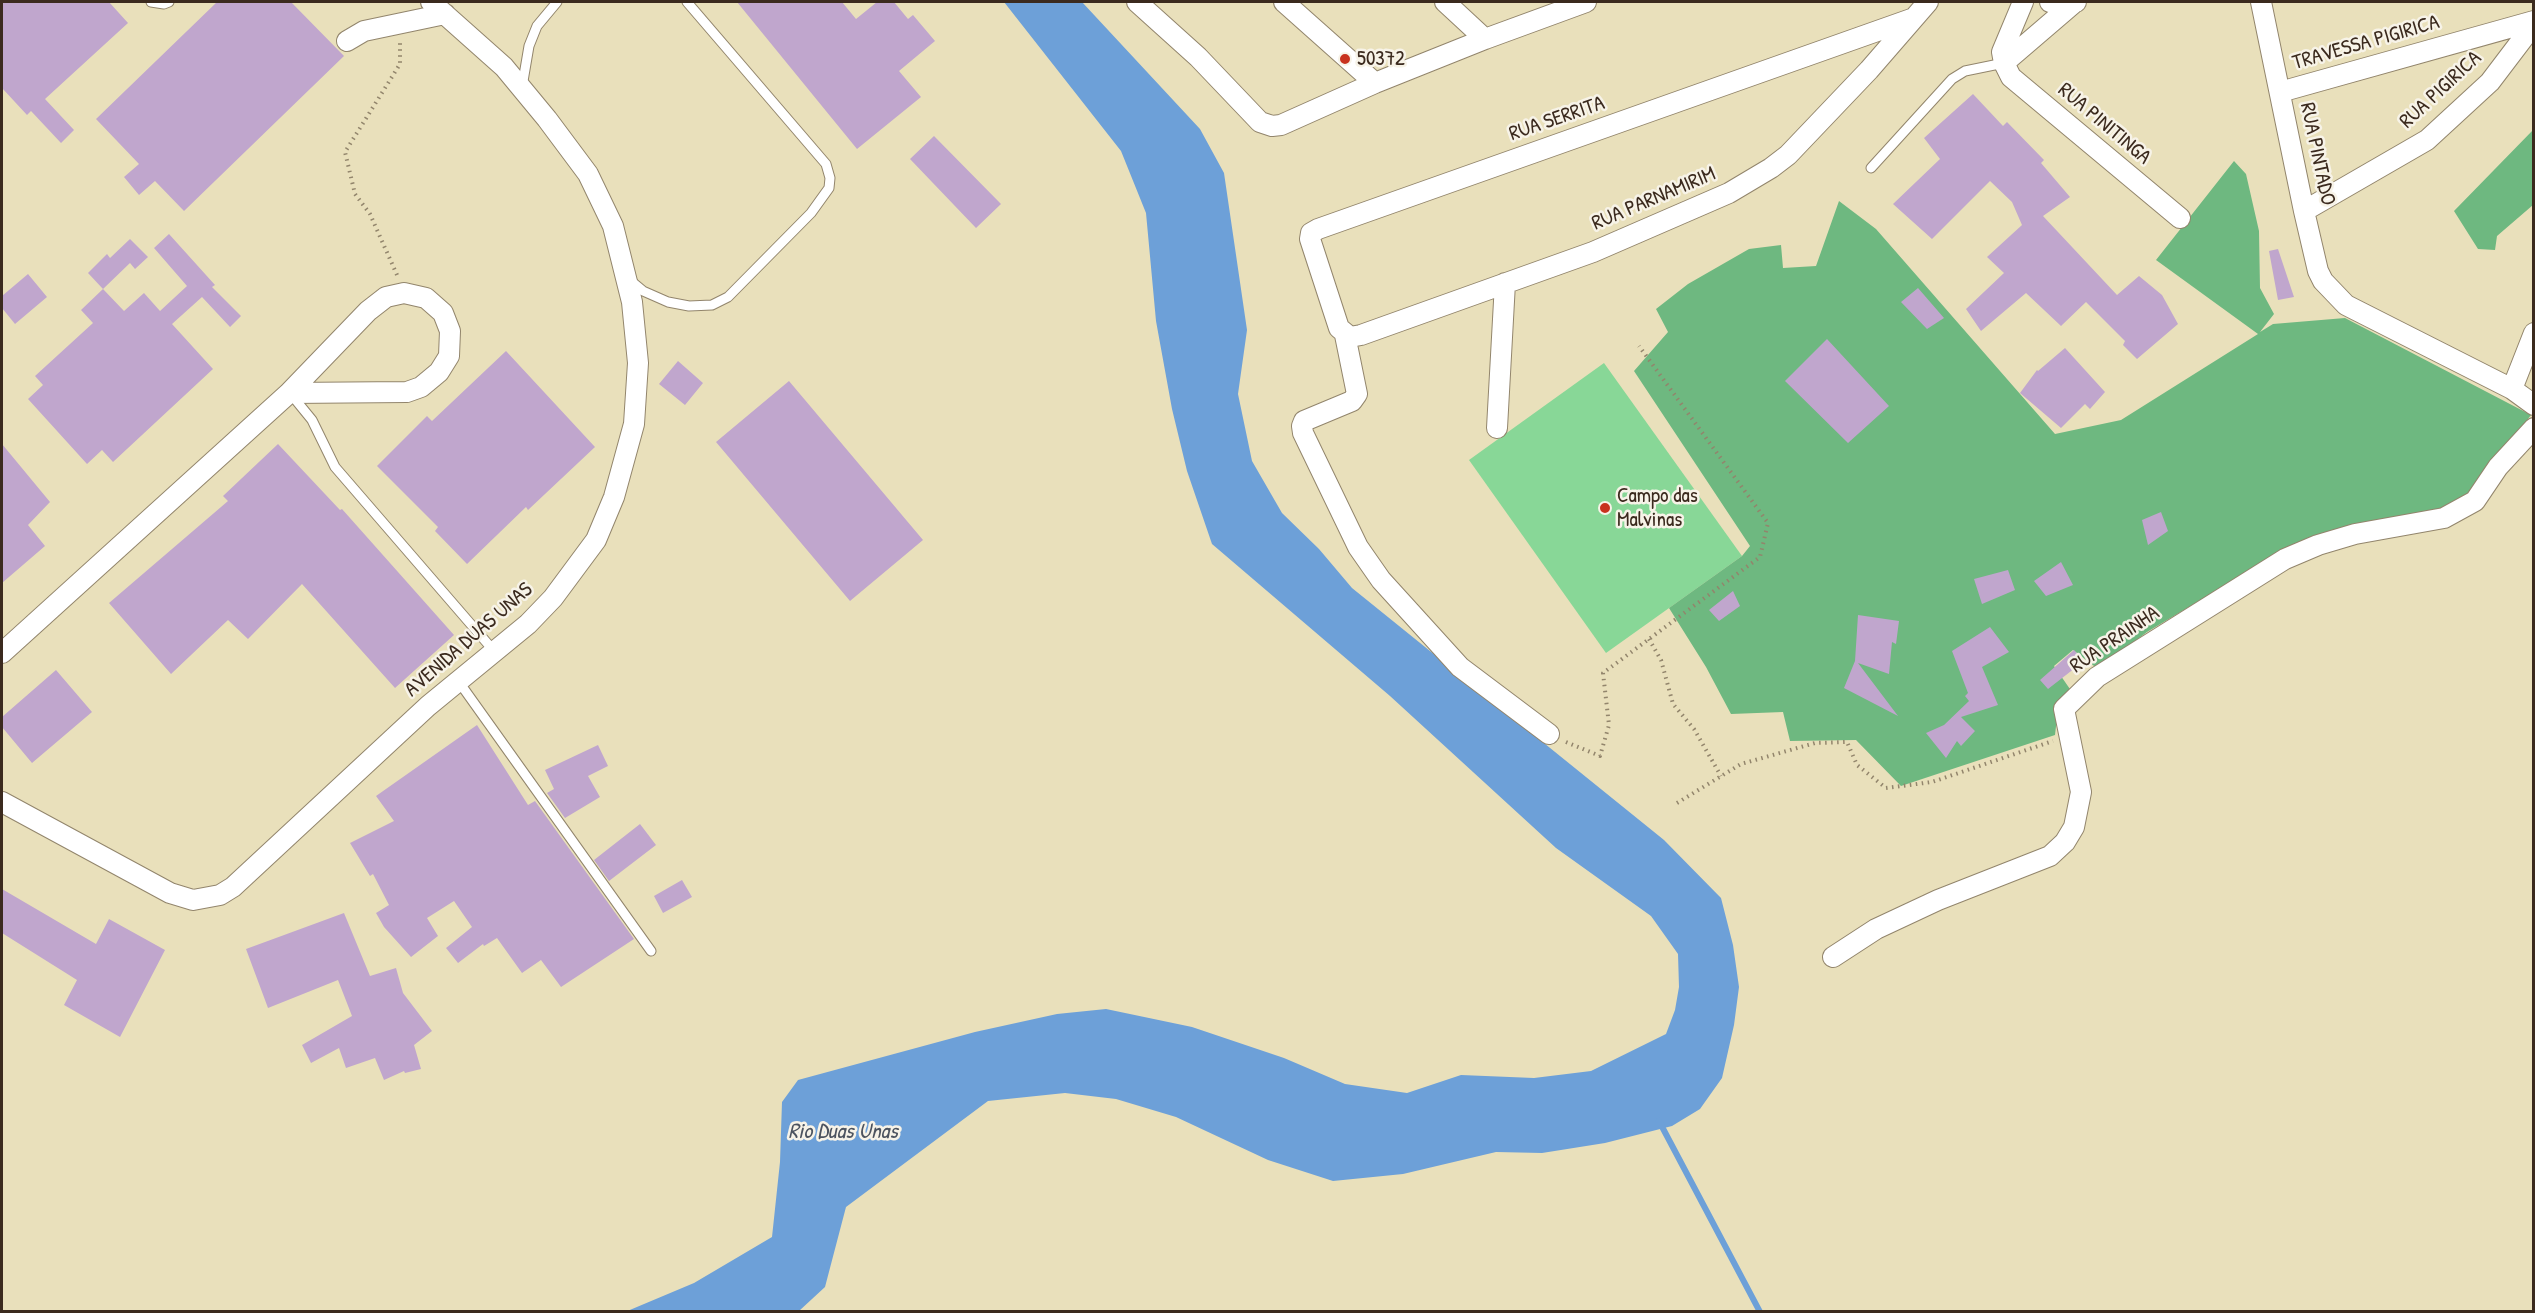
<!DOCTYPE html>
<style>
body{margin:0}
#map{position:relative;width:2535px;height:1313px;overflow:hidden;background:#e9e0bb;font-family:"Patrick Hand",sans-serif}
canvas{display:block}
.frame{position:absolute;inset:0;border:3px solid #3b2a1e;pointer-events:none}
</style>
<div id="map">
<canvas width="2535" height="1313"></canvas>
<div class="frame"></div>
</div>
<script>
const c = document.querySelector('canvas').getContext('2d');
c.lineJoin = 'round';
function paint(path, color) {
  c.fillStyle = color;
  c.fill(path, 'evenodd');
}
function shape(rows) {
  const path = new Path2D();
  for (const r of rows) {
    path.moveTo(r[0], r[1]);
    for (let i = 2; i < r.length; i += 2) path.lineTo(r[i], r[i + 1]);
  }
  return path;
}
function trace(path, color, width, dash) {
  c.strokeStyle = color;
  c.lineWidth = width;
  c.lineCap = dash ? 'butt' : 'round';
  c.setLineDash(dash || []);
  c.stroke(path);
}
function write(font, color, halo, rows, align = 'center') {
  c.font = font + ' "Patrick Hand",sans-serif';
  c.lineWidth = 5;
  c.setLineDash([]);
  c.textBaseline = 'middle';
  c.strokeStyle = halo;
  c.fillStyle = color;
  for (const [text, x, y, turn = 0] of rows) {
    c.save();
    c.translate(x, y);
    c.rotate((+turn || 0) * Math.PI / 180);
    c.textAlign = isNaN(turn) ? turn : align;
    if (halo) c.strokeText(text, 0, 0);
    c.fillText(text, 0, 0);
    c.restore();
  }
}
paint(shape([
 [1604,363,1742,556,1606,653,1469,460]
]), '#88d797');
paint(shape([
 [2533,130,2533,205,2497,236,2495,250,2478,249,2454,211],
 [2234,161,2246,174,2259,231,2260,288,2274,314,2260,332,2273,324,2345,318,2531,415,2468,496,2438,512,2276,555,2147,632,2098,669,2073,650,2054,666,2072,692,2058,709,2055,735,1901,786,1856,740,1790,741,1783,712,1731,714,1706,667,1669,608,1742,556,1750,546,1634,371,1668,332,1656,309,1688,284,1749,249,1781,245,1783,268,1816,266,1839,201,1876,229,2055,434,2121,420,2258,334,2156,260]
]), '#6eb880');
paint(shape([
 [1004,2,1082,2,1200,129,1224,173,1247,330,1238,394,1252,461,1282,513,1319,549,1352,588,1664,840,1721,898,1733,945,1739,987,1734,1025,1722,1078,1700,1109,1672,1126,1605,1143,1542,1153,1496,1152,1403,1174,1333,1181,1268,1160,1176,1117,1116,1099,1065,1093,988,1101,846,1207,825,1287,799,1311,625,1312,694,1283,772,1237,780,1162,782,1102,798,1080,975,1032,1057,1014,1106,1009,1192,1027,1284,1058,1345,1084,1407,1093,1461,1075,1534,1078,1591,1071,1666,1034,1675,1010,1679,987,1678,954,1651,916,1556,848,1390,696,1212,544,1187,471,1172,409,1156,321,1146,213,1121,151]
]), '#6da0d8');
trace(shape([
 [1659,1121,1760,1312]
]), '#6da0d8', 6);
paint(shape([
 [2,2,109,2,128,23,45,99,74,130,61,143,31,111,27,115,2,88],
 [217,2,291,2,344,56,184,211,155,181,139,195,124,177,139,164,96,119],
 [737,2,842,2,856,19,877,2,894,2,908,19,913,15,935,41,899,71,921,97,857,149],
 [1973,94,2003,126,2007,122,2044,160,2041,163,2070,197,2043,216,2117,295,2139,276,2162,295,2178,324,2137,359,2123,345,2125,341,2086,302,2061,326,2026,293,1981,331,1966,309,2004,273,1987,257,2022,225,2012,202,1990,181,1932,239,1893,204,1940,159,1924,138],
 [934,136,1001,204,976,228,910,159],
 [169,234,215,285,212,287,241,316,230,327,202,297,172,324,213,369,113,462,102,450,87,464,28,399,43,385,35,376,93,323,81,310,103,289,124,311,144,293,160,311,187,286,154,248],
 [130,239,148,257,135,269,130,263,103,289,88,273,107,254,110,258],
 [2278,249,2294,297,2278,300,2269,251],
 [28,274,47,297,15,324,2,308,2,296],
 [1918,288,1944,318,1927,329,1901,302],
 [1827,339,1889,406,1848,443,1785,381],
 [2065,348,2105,392,2090,409,2085,404,2061,428,2020,393,2037,370,2038,371],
 [506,351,595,447,528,510,526,507,467,564,435,531,438,527,377,466,427,416,432,421],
 [678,361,703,383,685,405,659,384],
 [789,381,923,540,850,601,716,442],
 [2,444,50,502,28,525,45,546,2,583],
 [278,444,340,510,342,509,454,635,395,688,302,584,248,639,228,620,171,674,109,603,228,501,223,496],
 [2161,512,2168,531,2148,545,2142,520],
 [2061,562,2073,585,2046,596,2034,581],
 [2008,570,2015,590,1982,604,1974,579],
 [1733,591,1740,606,1719,621,1709,610],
 [1858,615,1899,621,1896,644,1892,642,1889,674,1858,663,1898,716,1844,688,1855,661],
 [1990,627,2009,652,1982,667,1998,705,1961,717,1975,731,1961,746,1957,741,1946,758,1926,733,1944,725,1969,701,1965,696,1968,693,1952,651],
 [2074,650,2084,661,2048,689,2040,680],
 [56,670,92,712,32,763,2,727,2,717],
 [477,725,528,805,535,801,634,939,561,987,541,960,522,973,497,938,484,946,483,944,458,963,446,948,472,927,454,901,427,918,438,936,411,957,384,927,376,913,389,905,373,874,370,876,350,843,394,821,376,796],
 [598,745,608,766,588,776,600,797,565,818,547,793,554,789,545,770],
 [640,824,656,845,609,881,594,860],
 [682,880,692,897,663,913,654,896],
 [2,889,96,944,109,919,165,950,120,1037,64,1005,77,980,2,933],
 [344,913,370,976,396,968,403,993,432,1031,414,1045,421,1069,405,1073,404,1071,384,1080,375,1058,346,1068,339,1048,311,1063,302,1045,352,1016,338,980,268,1008,246,949]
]), '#c0a6cd');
const lane = shape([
 [151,2,164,4,169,2],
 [522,87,529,46,537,26,557,2],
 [1871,168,1952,79,1965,71,2004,63],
 [631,281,643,291,668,302,689,306,712,305,728,297,811,213,829,188,830,178,826,164,687,2],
 [290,393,312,420,335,467,494,651],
 [459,682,651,951]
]);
const street = shape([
 [1137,2,1198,57,1260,122,1272,126,1281,125,1375,83,1485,39,1586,2],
 [1284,2,1375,83],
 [1445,2,1485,39],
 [2023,2,2002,52,2004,63,2011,77,2180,218],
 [2050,2,2058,4,2076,2],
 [2261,2,2304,211,2318,271,2323,281,2346,305,2512,389,2534,405],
 [1914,18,1318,229,1311,233,1310,239,1339,328,1350,337,1361,335,1593,252,1729,193,1771,168,1788,155,1869,70,1928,2],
 [347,41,364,31,445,14],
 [2004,63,2074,3],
 [2280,92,2534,21],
 [2304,211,2427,140,2490,82,2534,24],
 [1345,335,1357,394,1352,401,1304,421,1302,426,1303,433,1358,547,1381,580,1460,667,1549,734],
 [2512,389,2534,333],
 [1497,428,1505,283],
 [2,653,289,393,368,311,386,297,404,293,426,298,443,313,450,331,449,356,439,372,421,387,407,392,289,393],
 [2,802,170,893,193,900,220,895,233,887,428,706,528,624,553,598,596,540,614,497,634,424,638,363,632,302,613,226,588,174,547,119,504,67,431,2],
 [1833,957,1876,929,1938,900,2050,856,2065,842,2074,827,2081,792,2064,709,2097,677,2285,559,2318,545,2355,534,2444,518,2475,501,2498,467,2534,428]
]);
trace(lane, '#92856c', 11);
trace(street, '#92856c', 22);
trace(shape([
 [397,275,370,214,355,194,345,152,400,64,400,41],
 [1649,639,1661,660,1673,704,1694,729,1721,776],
 [1566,742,1600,756,1609,725,1603,673,1760,557,1768,523,1639,346],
 [1677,803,1741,764,1815,743,1847,742,1857,765,1886,788,1932,782,2053,741]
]), '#92856c', 4, [1.5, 4.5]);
trace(lane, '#fff', 9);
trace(street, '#fff', 20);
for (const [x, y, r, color] of [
 [1345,59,6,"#c8321e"],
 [1605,508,6,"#c8321e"]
]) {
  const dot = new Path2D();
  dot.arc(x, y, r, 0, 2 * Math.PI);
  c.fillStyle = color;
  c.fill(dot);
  trace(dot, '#f7f3e8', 2);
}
write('21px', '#3b2a1e', '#f7f3e8', [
 ["TRAVESSA PIGIRICA",2366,43,-16],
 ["RUA PIGIRICA",2441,90,-43],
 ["RUA SERRITA",1557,119,-19],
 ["RUA PINITINGA",2104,124,40],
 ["RUA PINTADO",2317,154,78],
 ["RUA PARNAMIRIM",1654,199,-23],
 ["AVENIDA DUAS UNAS",469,640,-41],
 ["RUA PRAINHA",2115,640,-34]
]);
write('21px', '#3b2a1e', '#f7f3e8', [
 ["50372",1357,59],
 ["Campo das",1617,496],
 ["Malvinas",1617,520]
], 'left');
write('italic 22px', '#4c535f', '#f7f3e8', [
 ["Rio Duas Unas",843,1132]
]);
</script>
